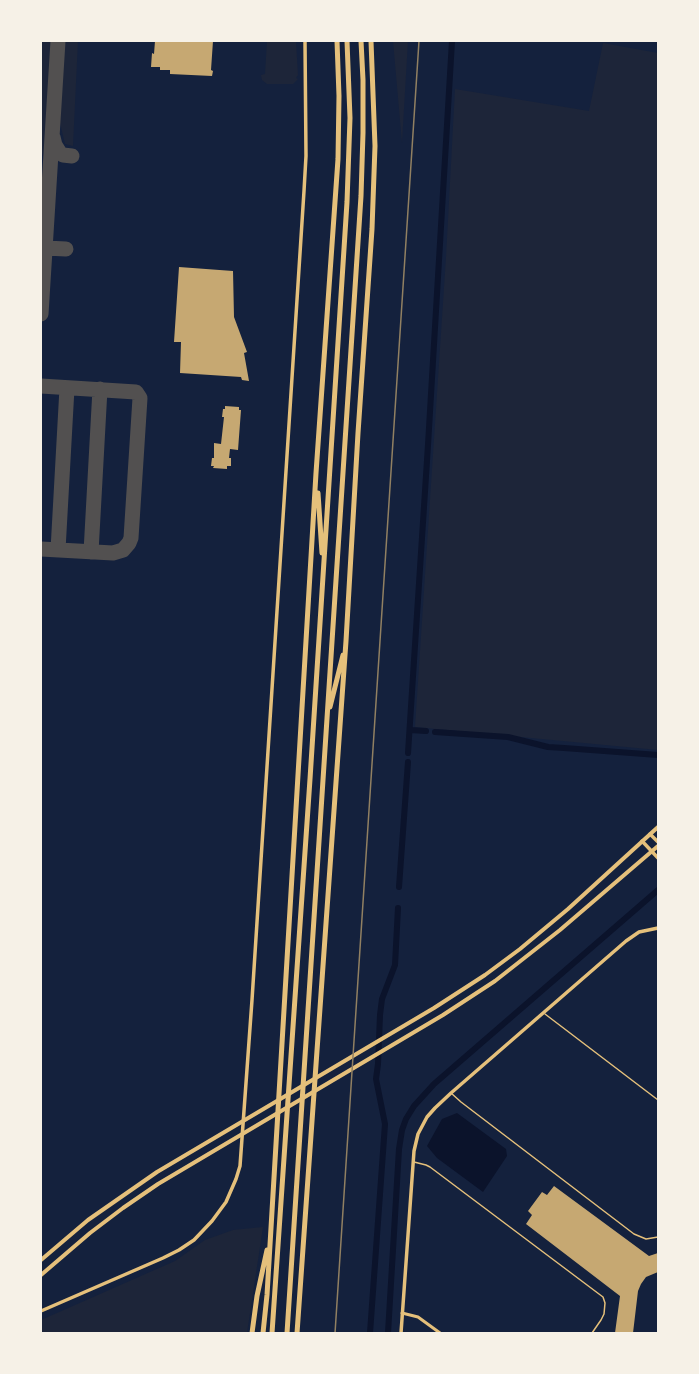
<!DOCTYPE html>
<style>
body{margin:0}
#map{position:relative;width:699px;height:1374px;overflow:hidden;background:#14213d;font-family:Roboto,sans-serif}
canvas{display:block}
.frame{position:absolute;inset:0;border:42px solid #f6f1e7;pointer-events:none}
</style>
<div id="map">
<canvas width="699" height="1374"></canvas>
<div class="frame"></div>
</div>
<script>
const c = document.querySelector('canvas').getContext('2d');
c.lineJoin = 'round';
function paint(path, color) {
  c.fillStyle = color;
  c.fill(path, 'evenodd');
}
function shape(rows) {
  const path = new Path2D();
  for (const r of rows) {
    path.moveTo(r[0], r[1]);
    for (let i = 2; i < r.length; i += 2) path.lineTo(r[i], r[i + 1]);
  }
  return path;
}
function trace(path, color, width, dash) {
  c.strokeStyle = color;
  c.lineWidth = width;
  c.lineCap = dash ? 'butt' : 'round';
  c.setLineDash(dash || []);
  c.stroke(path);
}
paint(shape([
 [41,41,53,41,48,119,46,146,41,158],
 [63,41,78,41,73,146,65,144,60,123],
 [267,41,296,41,298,75,296,78,298,79,293,84,267,84,262,80,261,75,265,74],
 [393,41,408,41,402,143],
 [603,43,658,53,658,750,415,727,446,257,455,89,589,111],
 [263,1227,247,1333,41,1333,41,1320,175,1261,205,1240,233,1230]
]), '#1d2539');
paint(shape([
 [457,1113,506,1149,507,1156,483,1192,437,1158,427,1146,442,1119]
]), '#0b132b');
trace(shape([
 [410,730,426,731],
 [435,732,508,737,548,747,564,748,658,755],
 [408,753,428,445,452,41],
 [399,887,408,762],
 [370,1333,385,1124,376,1079,378,1064,380,1015,382,999,395,965,398,908],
 [388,1333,399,1149,402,1130,406,1119,414,1106,434,1084,658,890]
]), '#0b132b', 6);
trace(shape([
 [53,137,55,145,60,153,63,155,72,156],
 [45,248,66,249],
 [41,314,58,41],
 [41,386,136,392,140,398,131,538,129,543,123,550,113,553,41,549],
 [58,550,67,388],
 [91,552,100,389]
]), '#525050', 15);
paint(shape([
 [155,41,213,41,211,70,213,71,212,76,170,74,170,70,160,70,160,67,151,67,152,53,154,54],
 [179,267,233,271,234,317,247,352,244,353,249,381,242,380,241,377,180,373,181,342,174,342],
 [225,406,239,407,239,410,241,410,238,450,230,449,229,458,231,458,231,466,227,466,227,469,213,468,214,466,211,466,212,458,214,458,214,443,221,444,224,417,222,417,223,409,225,409],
 [554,1186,649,1256,658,1253,658,1272,646,1277,641,1284,638,1291,633,1333,615,1333,620,1296,526,1224,532,1215,528,1211,542,1192,547,1195]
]), '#c6a872');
trace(shape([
 [545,1014,658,1100],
 [451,1093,461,1102,634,1234,646,1239,658,1237],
 [414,1162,426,1165,430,1167,603,1297,605,1303,604,1314,601,1320,592,1333]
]), '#e5c07b', 1.5);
trace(shape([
 [402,1313,418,1317,440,1333]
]), '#e5c07b', 3);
trace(shape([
 [650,834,658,842],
 [642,841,658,858],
 [41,1311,163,1258,179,1250,194,1240,212,1221,226,1202,236,1179,240,1166,252,1000,304,191,306,156,305,41],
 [401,1333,414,1151,418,1134,427,1117,435,1108,451,1093,626,941,639,932,658,928]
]), '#e5c07b', 3.5);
trace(shape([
 [41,1260,88,1220,157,1172,434,1008,485,975,520,949,568,909,658,827],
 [41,1275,90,1233,123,1208,158,1184,443,1015,495,981,560,930,658,846]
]), '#e5c07b', 4);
trace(shape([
 [318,493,322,553],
 [330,707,343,655],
 [252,1333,257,1296,267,1250],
 [263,1333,267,1295,316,473,338,159,339,96,337,41],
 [272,1333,310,779,347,202,350,118,347,41],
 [287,1333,361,196,363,133,363,80,361,41],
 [297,1333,346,641,358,433,372,229,375,146,371,41]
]), '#e5c07b', 5);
trace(shape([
 [335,1333,419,41]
]), '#918062', 1.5);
</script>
